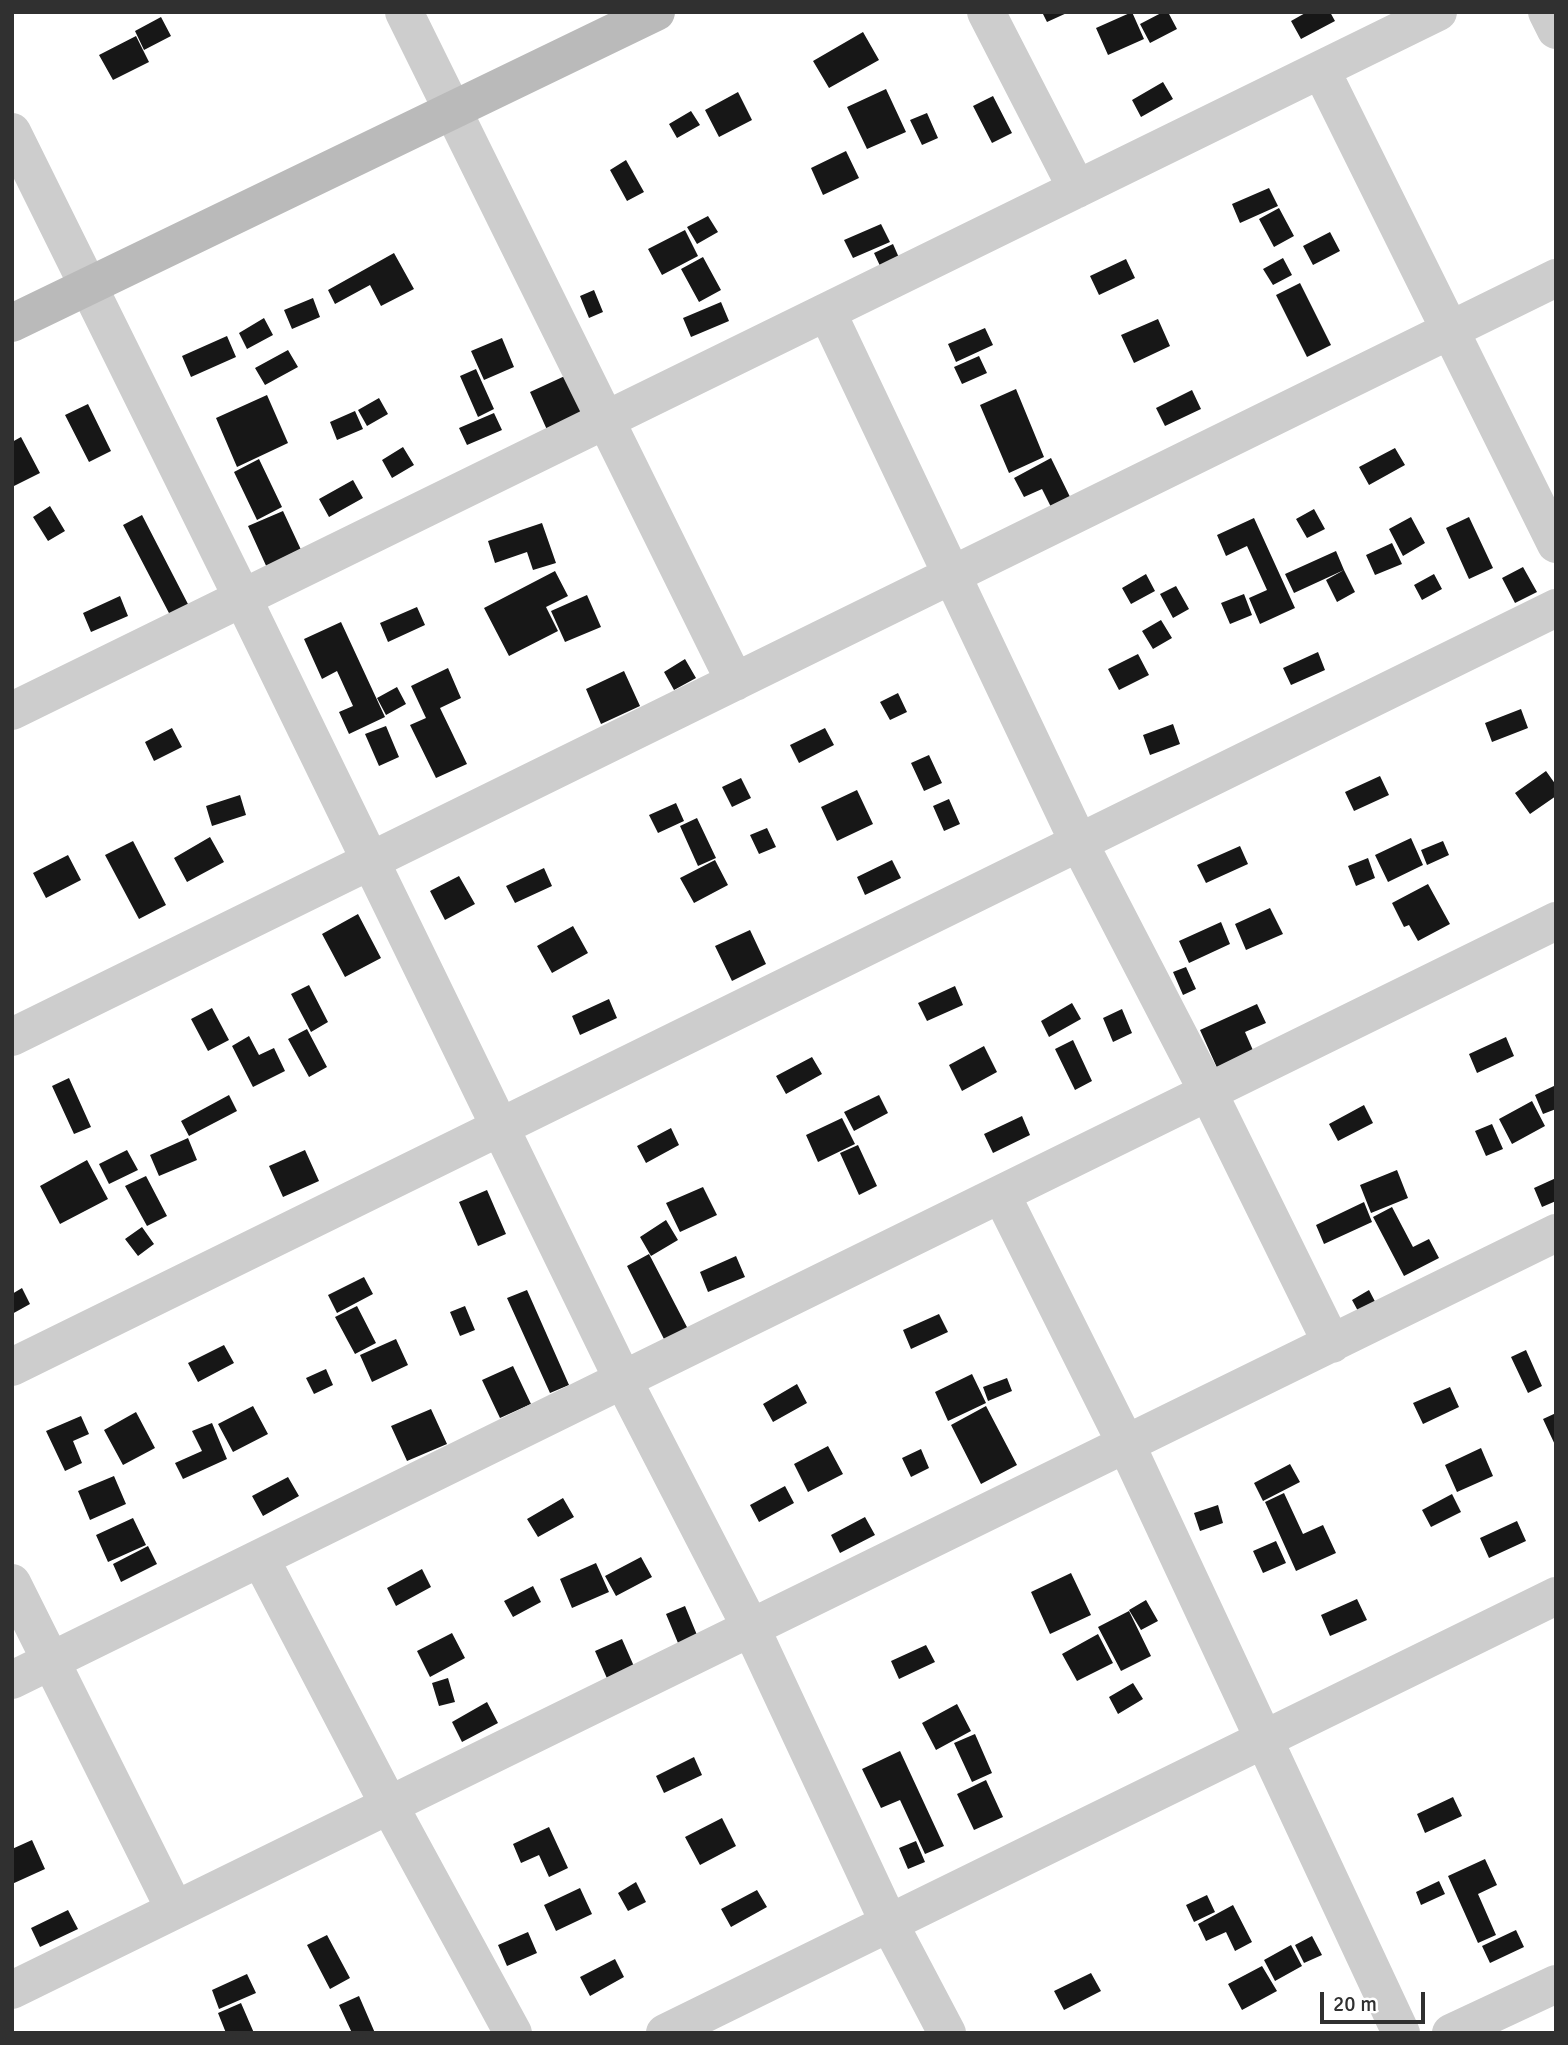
<!DOCTYPE html>
<style>
body{margin:0}
#map{position:relative;width:1568px;height:2045px;overflow:hidden;background:#fff;font-family:Signika,sans-serif}
canvas{display:block}
.frame{position:absolute;inset:0;border:14px solid #303030;pointer-events:none}
.scale{position:absolute;left:1320px;top:1992px;width:105px;height:32px;box-sizing:border-box;border:4px solid #303030;border-top:0;padding-left:9px;font-size:21px;line-height:24px;white-space:nowrap;color:#303030;-webkit-text-stroke:5px #fff;paint-order:stroke}
</style>
<div id="map">
<canvas width="1568" height="2045"></canvas>
<div class="frame"></div>
<div class="scale">20 m</div>
</div>
<script>
const c = document.querySelector('canvas').getContext('2d');
c.lineJoin = 'round';
function paint(path, color) {
  c.fillStyle = color;
  c.fill(path, 'evenodd');
}
function shape(rows) {
  const path = new Path2D();
  for (const r of rows) {
    path.moveTo(r[0], r[1]);
    for (let i = 2; i < r.length; i += 2) path.lineTo(r[i], r[i + 1]);
  }
  return path;
}
function trace(path, color, width, dash) {
  c.strokeStyle = color;
  c.lineWidth = width;
  c.lineCap = dash ? 'butt' : 'round';
  c.setLineDash(dash || []);
  c.stroke(path);
}
paint(shape([
 [1042,12,1069,12,1047,22],
 [1132,12,1144,39,1108,55,1096,28],
 [1163,12,1168,12,1177,29,1150,43,1140,24],
 [1307,12,1330,12,1335,21,1301,39,1291,21],
 [161,17,171,36,144,50,135,31],
 [863,32,879,60,829,88,813,61],
 [136,36,149,62,113,80,99,55],
 [1163,82,1173,99,1141,117,1132,100],
 [886,89,906,132,867,149,847,107],
 [738,92,752,120,719,137,705,110],
 [993,96,1012,133,992,143,973,106],
 [691,111,700,125,677,138,669,124],
 [927,113,938,138,922,145,910,120],
 [846,151,859,178,823,195,811,168],
 [626,160,644,192,627,201,610,170],
 [1269,188,1278,206,1240,223,1232,204],
 [1279,208,1294,236,1274,247,1259,219],
 [708,216,718,232,697,244,687,227],
 [881,224,890,242,853,258,844,240],
 [685,230,698,256,662,275,648,249],
 [1330,232,1340,251,1313,265,1303,246],
 [893,244,900,260,881,268,874,253],
 [394,253,414,289,381,306,370,285,335,304,328,290],
 [703,257,721,290,699,302,681,269],
 [1283,258,1292,275,1273,285,1263,269],
 [1126,259,1135,278,1099,295,1090,276],
 [1300,283,1331,345,1307,357,1276,295],
 [594,290,603,312,589,318,580,296],
 [313,298,320,317,292,329,284,310],
 [721,302,729,321,691,337,683,318],
 [264,318,273,335,247,349,239,333],
 [1158,319,1170,346,1134,363,1121,335],
 [985,328,993,345,956,362,948,344],
 [227,336,236,357,191,377,182,356],
 [502,338,514,367,484,380,471,351],
 [288,350,298,367,265,385,255,368],
 [979,356,987,373,962,384,954,367],
 [476,369,494,409,478,417,460,376],
 [567,375,585,414,548,432,530,392],
 [1016,389,1044,457,1009,473,980,405],
 [1192,390,1201,409,1165,426,1156,408],
 [267,395,288,443,237,467,216,418],
 [379,398,388,414,367,426,358,410],
 [88,404,111,451,89,462,65,415],
 [355,411,363,429,337,440,330,422],
 [494,413,502,430,467,445,459,428],
 [21,437,40,473,12,487,12,442],
 [403,447,414,465,392,478,382,460],
 [1395,448,1405,465,1369,485,1359,467],
 [1051,458,1071,499,1052,509,1042,489,1024,497,1014,478],
 [259,459,282,507,257,520,234,472],
 [353,480,363,498,329,517,319,499],
 [50,506,65,531,48,541,33,517],
 [1314,509,1325,529,1307,538,1296,519],
 [283,511,303,554,268,570,248,526],
 [142,515,189,606,170,615,123,525],
 [1411,517,1425,543,1403,556,1389,529],
 [1469,517,1493,568,1469,579,1446,528],
 [1254,518,1295,608,1260,624,1249,598,1267,590,1247,546,1226,556,1217,535],
 [542,523,556,563,533,570,527,552,495,563,488,541],
 [1392,543,1402,564,1375,575,1366,555],
 [1336,551,1344,570,1294,593,1285,574],
 [1523,567,1537,592,1515,603,1502,578],
 [1344,570,1355,592,1337,602,1326,580],
 [555,571,568,596,546,607,558,631,509,656,484,608],
 [1146,574,1155,591,1131,604,1122,588],
 [1434,574,1442,589,1422,600,1414,585],
 [1176,586,1189,609,1173,618,1160,594],
 [1244,594,1252,615,1230,624,1221,603],
 [587,595,601,627,565,642,551,611],
 [120,596,128,616,91,632,83,613],
 [417,607,425,625,388,642,380,623],
 [1161,620,1172,638,1153,649,1142,631],
 [341,622,385,717,349,734,339,712,353,706,337,671,322,679,304,639],
 [1318,652,1325,670,1291,685,1283,668],
 [1138,654,1149,675,1119,690,1108,669],
 [685,659,696,678,674,690,664,672],
 [448,668,461,698,440,708,467,764,436,778,410,725,426,718,411,686],
 [624,671,640,706,601,724,586,689],
 [397,687,406,704,386,715,377,698],
 [898,693,907,712,890,720,880,702],
 [1521,709,1528,728,1492,742,1485,723],
 [1173,724,1180,744,1150,755,1143,735],
 [386,726,399,757,379,766,365,734],
 [172,728,182,747,154,761,145,742],
 [825,728,834,745,799,763,790,745],
 [929,755,942,783,924,791,911,763],
 [1546,771,1556,785,1556,796,1530,814,1515,793],
 [1380,776,1389,795,1354,811,1345,792],
 [741,778,751,798,732,807,722,787],
 [857,790,873,824,837,841,821,807],
 [240,795,246,815,212,826,206,806],
 [949,799,960,824,944,831,933,806],
 [676,803,684,821,658,833,649,815],
 [697,818,716,858,698,866,680,826],
 [767,828,776,847,759,854,750,835],
 [210,837,224,862,187,882,174,858],
 [1411,838,1423,865,1388,882,1375,855],
 [133,841,166,905,139,919,105,855],
 [1443,841,1449,855,1427,865,1421,850],
 [1240,846,1248,864,1206,883,1197,865],
 [68,855,81,880,46,898,33,873],
 [1368,858,1375,878,1356,886,1348,866],
 [715,860,728,885,694,903,680,878],
 [892,860,901,878,865,895,857,877],
 [544,868,552,886,515,903,506,886],
 [459,876,475,904,445,920,430,891],
 [1428,884,1450,924,1418,941,1409,925,1404,927,1392,903],
 [1270,908,1283,934,1246,950,1235,924],
 [358,914,381,958,345,977,322,934],
 [1221,922,1230,944,1189,963,1179,941],
 [573,926,588,953,552,973,537,946],
 [750,930,766,964,732,981,715,946],
 [1186,967,1196,989,1183,995,1173,972],
 [309,985,328,1022,311,1032,291,994],
 [955,986,963,1005,927,1021,918,1003],
 [609,999,617,1018,580,1035,572,1016],
 [1072,1003,1081,1019,1049,1037,1041,1021],
 [1257,1004,1266,1023,1245,1032,1259,1064,1223,1081,1200,1030],
 [212,1008,229,1040,208,1051,191,1019],
 [1122,1009,1132,1033,1113,1042,1103,1018],
 [307,1029,327,1067,309,1077,288,1039],
 [249,1036,259,1055,274,1048,285,1071,253,1087,232,1046],
 [1506,1037,1514,1056,1477,1073,1469,1054],
 [1073,1040,1092,1081,1075,1090,1055,1049],
 [984,1046,997,1072,962,1091,949,1065],
 [812,1057,822,1074,786,1094,776,1076],
 [69,1078,91,1127,74,1134,52,1086],
 [1556,1085,1556,1109,1543,1114,1535,1095],
 [229,1095,237,1111,189,1136,181,1121],
 [879,1095,888,1113,854,1131,844,1112],
 [1532,1101,1545,1126,1512,1144,1499,1119],
 [1364,1105,1373,1123,1338,1141,1329,1124],
 [1022,1116,1030,1135,993,1153,984,1134],
 [842,1118,855,1144,818,1162,806,1135],
 [1492,1124,1503,1149,1486,1156,1475,1131],
 [671,1128,679,1145,646,1163,637,1146],
 [188,1138,197,1160,159,1176,150,1155],
 [858,1145,877,1186,859,1195,840,1153],
 [127,1150,138,1170,109,1184,99,1164],
 [305,1150,319,1181,283,1197,269,1166],
 [87,1160,108,1199,60,1224,40,1186],
 [1397,1170,1408,1198,1371,1213,1360,1185],
 [146,1176,167,1216,147,1226,125,1186],
 [1556,1178,1556,1201,1542,1207,1534,1188],
 [703,1187,717,1215,680,1232,666,1203],
 [487,1190,506,1234,478,1246,459,1202],
 [1364,1202,1372,1222,1324,1244,1316,1225],
 [1392,1207,1413,1247,1429,1239,1439,1258,1404,1276,1373,1217],
 [666,1220,678,1240,651,1256,640,1237],
 [142,1227,154,1244,138,1256,125,1239],
 [649,1254,689,1331,666,1343,627,1266],
 [736,1256,745,1277,708,1292,700,1272],
 [364,1277,373,1294,337,1313,328,1295],
 [22,1288,30,1304,12,1314,12,1294],
 [527,1290,569,1385,550,1393,507,1298],
 [1369,1290,1381,1313,1364,1322,1352,1300],
 [357,1306,376,1343,355,1354,335,1317],
 [465,1306,475,1330,460,1336,450,1312],
 [939,1314,948,1332,911,1349,903,1330],
 [396,1339,408,1365,372,1382,360,1355],
 [224,1345,234,1363,198,1382,188,1363],
 [1526,1350,1542,1386,1528,1393,1511,1357],
 [513,1366,531,1404,500,1418,482,1380],
 [326,1369,333,1385,314,1394,306,1378],
 [972,1374,986,1403,948,1421,935,1392],
 [1007,1378,1012,1391,988,1401,983,1387],
 [797,1384,807,1403,773,1422,763,1404],
 [1450,1387,1459,1407,1423,1424,1413,1403],
 [253,1406,268,1434,233,1452,218,1424],
 [986,1406,1017,1465,981,1484,951,1425],
 [431,1409,447,1444,407,1461,391,1426],
 [136,1412,155,1448,123,1465,104,1430],
 [1556,1413,1556,1447,1543,1419],
 [81,1416,89,1434,73,1441,82,1463,65,1471,46,1431],
 [212,1423,227,1459,183,1479,175,1463,202,1451,192,1431],
 [828,1446,843,1474,808,1492,794,1464],
 [1481,1448,1493,1476,1457,1492,1445,1465],
 [921,1449,929,1468,911,1477,902,1458],
 [1290,1464,1300,1482,1263,1501,1254,1483],
 [114,1476,126,1504,90,1520,78,1491],
 [288,1477,299,1496,263,1516,252,1496],
 [785,1486,794,1503,759,1522,750,1505],
 [1284,1493,1303,1534,1323,1525,1336,1553,1296,1571,1265,1502],
 [1452,1494,1461,1512,1431,1527,1422,1510],
 [563,1498,574,1517,538,1537,527,1519],
 [1218,1505,1223,1523,1200,1531,1194,1513],
 [865,1517,875,1535,840,1553,831,1535],
 [133,1518,146,1545,108,1562,96,1535],
 [1517,1521,1526,1541,1489,1558,1480,1538],
 [1276,1541,1286,1563,1263,1573,1253,1551],
 [148,1546,157,1564,121,1582,113,1564],
 [641,1557,652,1577,616,1596,605,1576],
 [596,1563,609,1592,572,1608,560,1579],
 [422,1569,431,1587,396,1606,387,1588],
 [1071,1573,1091,1615,1050,1634,1031,1592],
 [533,1586,541,1602,513,1617,504,1601],
 [1357,1599,1367,1620,1330,1636,1321,1615],
 [1146,1600,1158,1621,1141,1630,1129,1610],
 [685,1606,697,1635,678,1643,666,1614],
 [1129,1611,1151,1656,1121,1671,1098,1627],
 [452,1633,465,1658,430,1677,417,1651],
 [1098,1634,1113,1663,1077,1681,1062,1654],
 [622,1639,640,1680,613,1692,595,1651],
 [926,1645,935,1662,899,1679,891,1661],
 [448,1678,455,1702,439,1706,432,1683],
 [1133,1683,1143,1699,1118,1714,1109,1697],
 [487,1702,498,1723,462,1742,452,1722],
 [957,1704,971,1731,936,1750,922,1723],
 [975,1734,992,1773,972,1782,954,1743],
 [900,1751,944,1846,925,1854,900,1800,881,1808,862,1769],
 [694,1757,702,1775,664,1793,656,1776],
 [986,1780,1003,1817,974,1830,957,1794],
 [1453,1797,1462,1816,1425,1833,1417,1814],
 [722,1818,736,1846,700,1865,685,1837],
 [549,1827,568,1868,549,1877,539,1855,521,1863,513,1844],
 [32,1840,45,1869,12,1884,12,1849],
 [916,1841,925,1862,908,1869,899,1848],
 [1485,1859,1497,1885,1478,1894,1496,1935,1478,1943,1448,1876],
 [1439,1881,1445,1894,1421,1905,1416,1892],
 [636,1882,646,1902,628,1911,618,1893],
 [580,1888,592,1914,556,1931,544,1905],
 [757,1890,767,1907,731,1927,721,1909],
 [1207,1895,1215,1912,1194,1922,1186,1905],
 [1233,1905,1252,1942,1235,1951,1226,1932,1206,1941,1198,1924],
 [68,1910,78,1929,40,1947,31,1928],
 [1516,1930,1524,1947,1490,1963,1482,1946],
 [528,1932,537,1953,507,1966,498,1945],
 [327,1935,350,1978,330,1989,307,1945],
 [1312,1936,1322,1955,1304,1963,1295,1945],
 [1291,1945,1302,1966,1275,1981,1264,1960],
 [615,1959,624,1977,590,1996,580,1977],
 [1262,1966,1277,1991,1242,2010,1228,1984],
 [1091,1973,1101,1991,1064,2010,1054,1991],
 [247,1974,256,1993,219,2009,212,1990],
 [359,1996,375,2033,352,2033,339,2005],
 [241,2003,254,2033,226,2033,218,2013]
]), '#171717');
trace(shape([
 [404,12,735,682],
 [986,12,1077,189],
 [1547,12,1556,30],
 [1321,70,1556,544],
 [12,132,243,599,623,1380,751,1628,889,1923,947,2033],
 [827,312,1079,843,1208,1092,1332,1344],
 [12,711,1438,12],
 [12,1037,1556,278],
 [1001,1194,1126,1444,1401,2033],
 [12,1367,1556,608],
 [260,1558,389,1805,513,2033],
 [12,1583,175,1910],
 [12,1680,1556,921],
 [12,1990,1556,1233],
 [665,2033,1556,1596],
 [1451,2033,1556,1984]
]), '#cdcdcd', 38);
trace(shape([
 [12,323,656,12]
]), '#bababa', 38);
</script>
